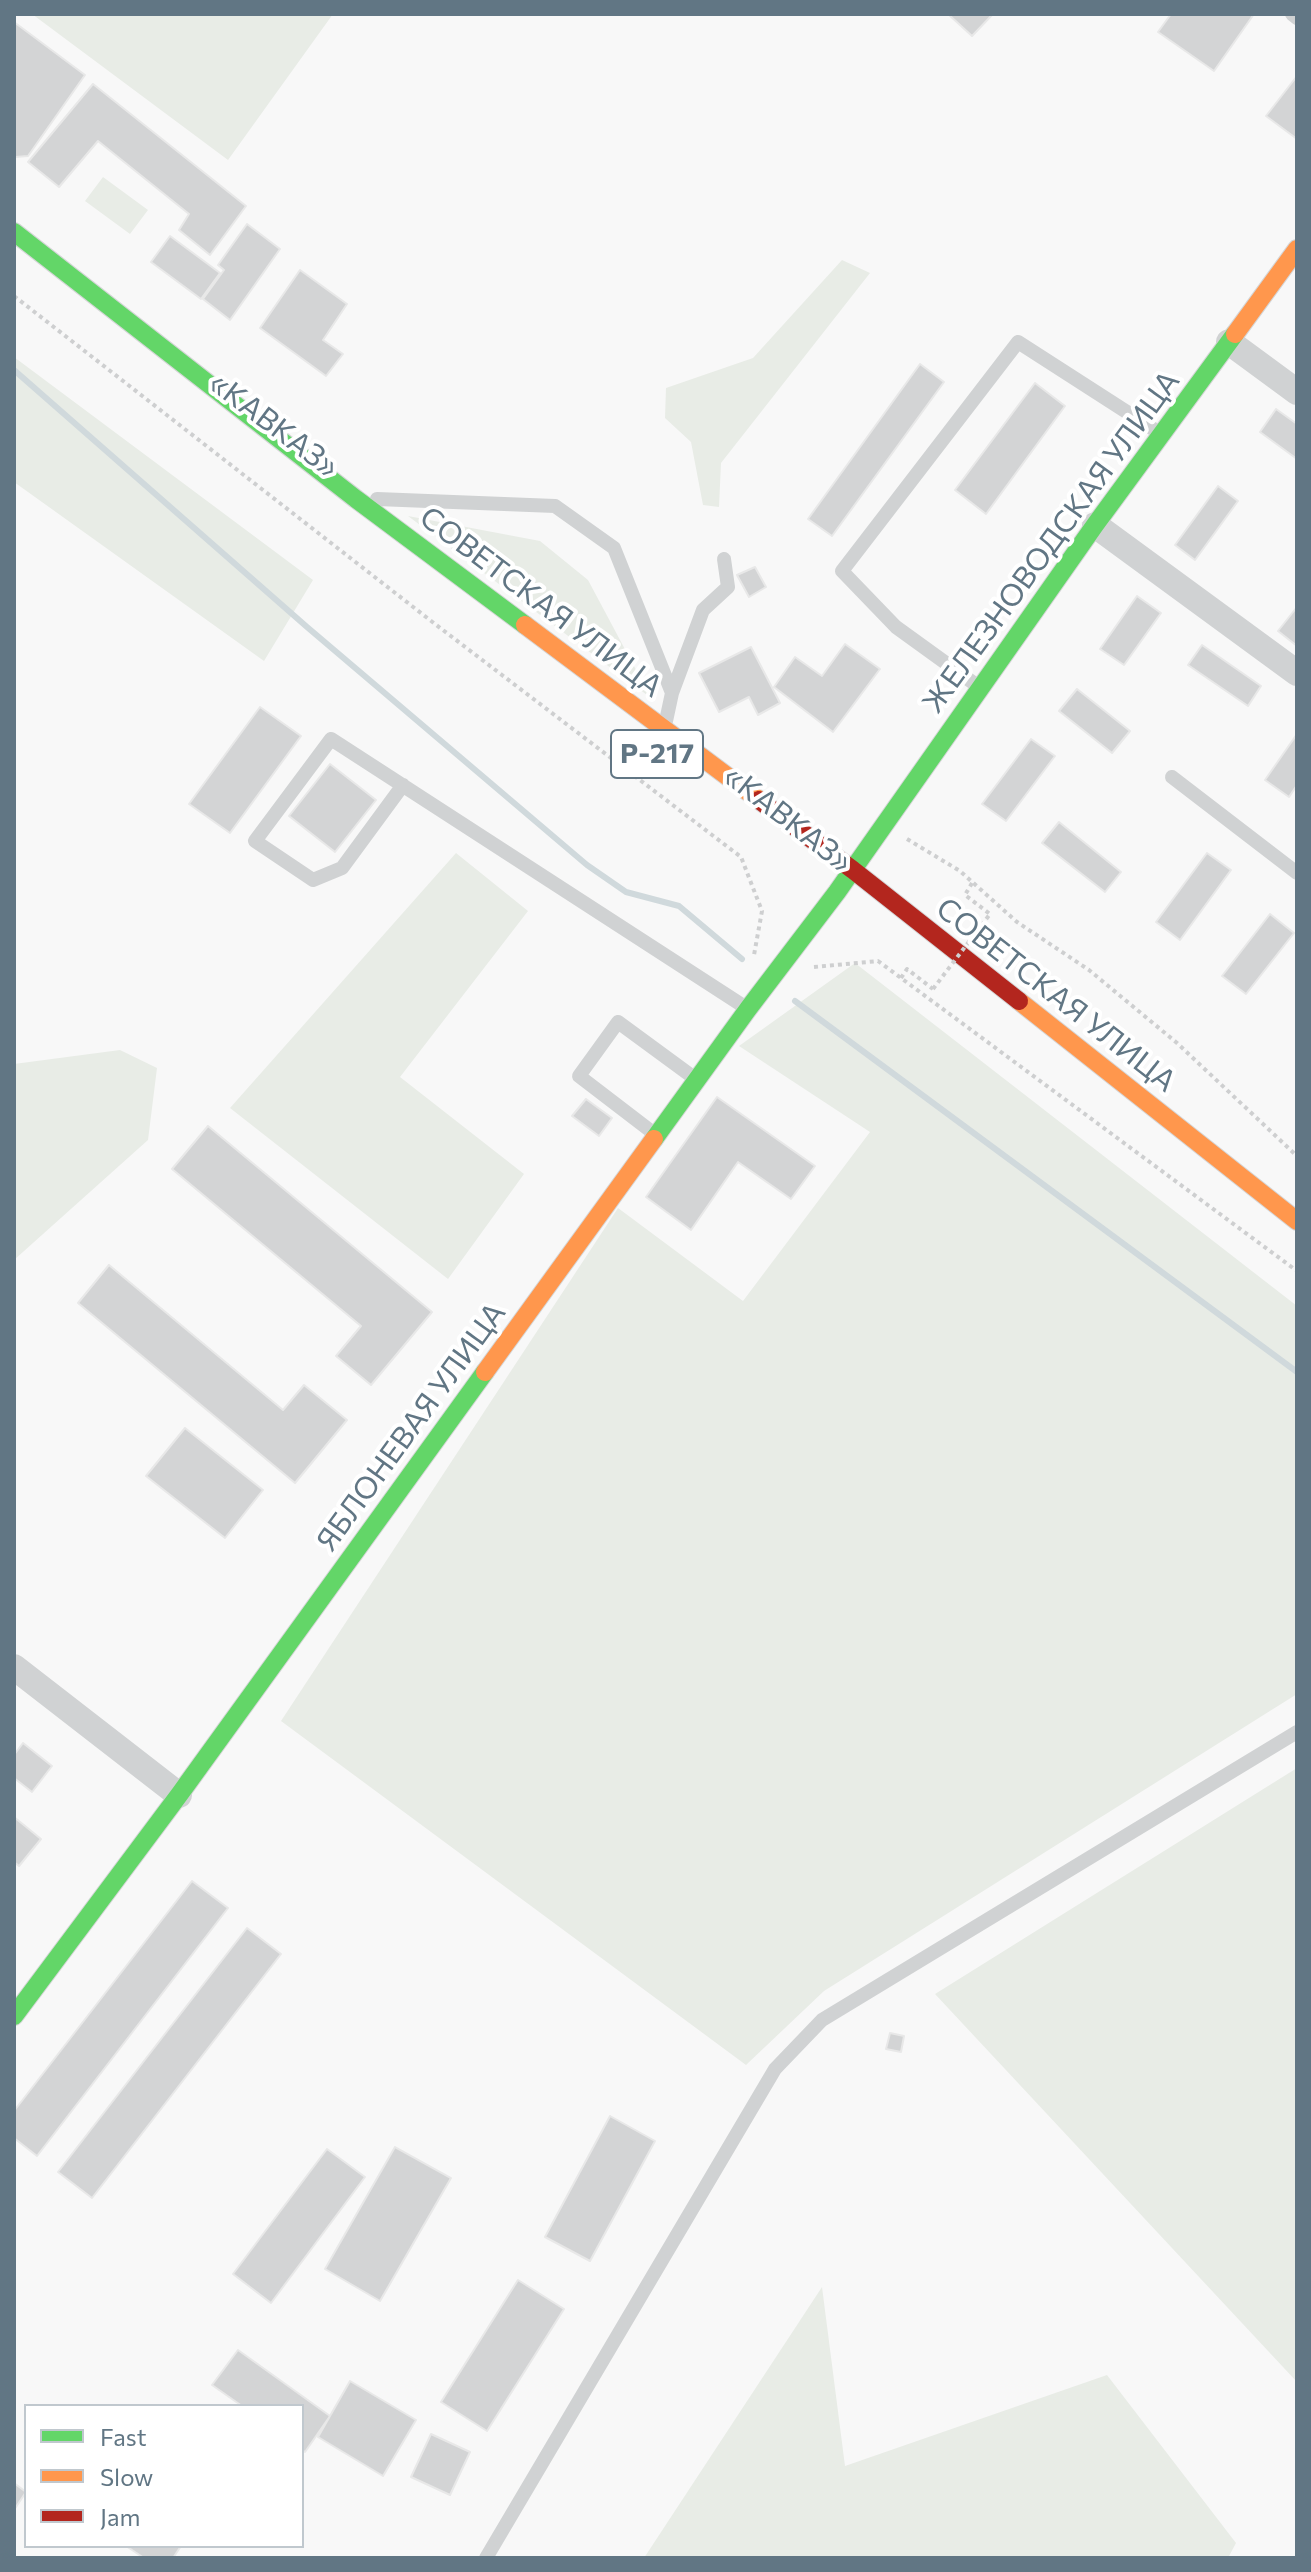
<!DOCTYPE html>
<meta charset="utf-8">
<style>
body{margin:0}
#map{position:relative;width:1311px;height:2572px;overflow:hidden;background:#f8f8f8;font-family:Commissioner,sans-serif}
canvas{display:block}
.frame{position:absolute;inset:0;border:16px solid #617684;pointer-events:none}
.legend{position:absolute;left:24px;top:2404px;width:280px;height:144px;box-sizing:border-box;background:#fff;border:2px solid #c0c8ce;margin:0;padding:10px 14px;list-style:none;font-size:24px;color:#617684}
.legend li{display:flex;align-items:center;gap:16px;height:40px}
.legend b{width:40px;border:2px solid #c0c8ce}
</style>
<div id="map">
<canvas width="1311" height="2572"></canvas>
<div class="frame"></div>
<ul class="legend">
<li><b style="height:10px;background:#63d668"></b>Fast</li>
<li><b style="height:10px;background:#ff974d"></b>Slow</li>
<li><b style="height:10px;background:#b3261e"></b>Jam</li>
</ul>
</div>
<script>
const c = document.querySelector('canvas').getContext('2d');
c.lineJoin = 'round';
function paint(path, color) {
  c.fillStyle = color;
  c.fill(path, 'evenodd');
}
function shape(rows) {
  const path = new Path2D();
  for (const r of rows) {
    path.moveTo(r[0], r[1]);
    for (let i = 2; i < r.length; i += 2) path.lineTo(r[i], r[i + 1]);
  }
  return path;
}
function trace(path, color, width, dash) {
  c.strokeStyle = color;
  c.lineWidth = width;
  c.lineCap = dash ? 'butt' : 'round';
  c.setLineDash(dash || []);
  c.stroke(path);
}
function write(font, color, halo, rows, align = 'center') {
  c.font = font + ' Commissioner,sans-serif';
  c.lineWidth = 8;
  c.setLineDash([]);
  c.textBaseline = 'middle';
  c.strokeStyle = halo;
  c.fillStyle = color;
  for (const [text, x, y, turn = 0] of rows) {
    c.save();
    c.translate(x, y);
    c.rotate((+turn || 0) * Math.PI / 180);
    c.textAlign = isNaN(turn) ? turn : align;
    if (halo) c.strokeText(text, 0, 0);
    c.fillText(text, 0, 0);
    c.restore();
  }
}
paint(shape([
 [32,14,333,14,228,160],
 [103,177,148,210,130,234,85,201],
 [842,260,870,273,721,463,719,507,703,505,691,442,665,418,666,388,753,358],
 [14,357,313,580,264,661,14,482],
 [408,516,540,541,588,580,651,698],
 [456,853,528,911,400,1077,524,1174,448,1279,230,1108],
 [855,963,1297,1306,1297,1694,824,1991,746,2065,281,1721,618,1208,743,1301,870,1132,739,1046],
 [120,1050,157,1068,148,1140,14,1260,14,1064],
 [1297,1768,1297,2382,935,1994],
 [822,2287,845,2466,1107,2375,1236,2543,1228,2558,644,2558]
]), '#e8ece6');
trace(shape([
 [14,370,307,627,587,865,626,892,679,906,742,959],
 [795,1001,1297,1372]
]), '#d0d9dc', 6);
const building = shape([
 [948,14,993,14,972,36,948,14],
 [1171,14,1207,15,1254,14,1214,71,1158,32,1171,14],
 [14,22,85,75,28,156,15,157,14,22],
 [1297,76,1297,139,1266,116,1297,76],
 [93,84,246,206,210,255,179,230,189,214,98,141,59,187,28,162,93,84],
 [247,224,280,249,230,320,203,299,224,270,218,265,247,224],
 [170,236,220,273,201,299,151,262,170,236],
 [300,270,347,304,323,340,343,354,326,376,260,328,300,270],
 [920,364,944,382,832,536,808,519,920,364],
 [1035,383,1065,406,986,514,955,490,1035,383],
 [1276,409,1297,424,1297,459,1260,432,1276,409],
 [1218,486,1238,501,1195,560,1175,545,1218,486],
 [755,567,766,587,749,597,737,575,755,567],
 [1137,596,1161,613,1124,665,1100,649,1137,596],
 [1297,607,1297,646,1278,631,1297,607],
 [845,644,880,669,833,732,774,687,795,657,822,676,845,644],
 [1202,645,1261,686,1248,706,1188,665,1202,645],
 [751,647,780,703,758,715,749,697,719,712,699,673,751,647],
 [1077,689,1130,731,1112,753,1059,711,1077,689],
 [260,707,301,736,230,833,189,804,260,707],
 [1297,734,1297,785,1289,797,1265,780,1297,734],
 [1031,739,1055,756,1006,821,982,804,1031,739],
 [330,764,376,800,335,852,289,816,330,764],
 [1059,822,1121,872,1105,892,1042,843,1059,822],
 [1207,853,1231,870,1180,940,1156,922,1207,853],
 [1270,914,1294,933,1246,994,1222,976,1270,914],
 [717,1097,815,1166,791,1199,738,1162,691,1230,646,1197,717,1097],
 [586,1099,612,1118,599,1136,572,1116,586,1099],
 [208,1126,432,1312,371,1385,336,1356,361,1326,172,1169,208,1126],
 [109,1265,283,1410,304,1385,347,1420,295,1483,78,1303,109,1265],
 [185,1428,263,1490,225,1538,146,1476,185,1428],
 [23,1743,52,1766,32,1792,14,1778,14,1755,23,1743],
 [14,1817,41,1839,19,1866,14,1862,14,1817],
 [192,1881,228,1908,37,2156,14,2138,14,2111,192,1881],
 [247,1928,281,1954,92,2198,58,2172,247,1928],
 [890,2033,904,2036,901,2052,886,2049,890,2033],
 [610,2116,655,2141,590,2261,545,2237,610,2116],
 [395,2147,451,2178,380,2301,325,2269,395,2147],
 [327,2149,365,2177,271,2303,233,2274,327,2149],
 [518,2280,564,2309,487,2431,441,2402,518,2280],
 [238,2350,330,2416,305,2452,302,2450,302,2406,242,2406,212,2385,238,2350],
 [350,2381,416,2420,383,2476,318,2437,350,2381],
 [431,2434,470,2452,450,2495,411,2477,431,2434],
 [14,2483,26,2492,14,2510,14,2483],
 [126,2546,181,2546,173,2558,144,2558,126,2546]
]);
paint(building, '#d3d4d5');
trace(building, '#e8e8e8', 2);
const fast = shape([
 [14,232,356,499,525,625],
 [654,1139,748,1009,837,892,1095,525,1235,334],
 [14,2016,179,1795,485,1372]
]);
const slow = shape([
 [1235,334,1297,249],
 [525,625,759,800],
 [1019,1001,1297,1221],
 [485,1372,654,1139]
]);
const jam = shape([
 [759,800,853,870,1019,1001]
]);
trace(fast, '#d5d6d7', 20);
trace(slow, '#d5d6d7', 20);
trace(jam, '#d5d6d7', 20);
trace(shape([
 [14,296,435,624,741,857,762,911,754,955],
 [907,839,960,871,1017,922,1089,970,1177,1043,1297,1156],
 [972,883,965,895,990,914],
 [814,967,878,961,1297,1271],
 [901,978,907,969,933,989]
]), '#cecfd0', 4, [4, 4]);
trace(shape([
 [1292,14,1297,18],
 [377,499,555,506,614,548,672,693,666,721],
 [979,687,896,627,842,571,1018,342,1161,434],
 [672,693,703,610,728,587,724,559],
 [1172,777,1297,873],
 [403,785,342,868,313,880,255,841,331,739,748,1009],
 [656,1135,579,1076,618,1022,697,1080],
 [486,2558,775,2069,822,2020,1297,1732]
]), '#d0d2d3', 14);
trace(shape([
 [1229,342,1297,392],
 [1095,525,1297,673],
 [14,1667,179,1795]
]), '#d0d2d3', 26);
trace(fast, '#63d668', 18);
trace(slow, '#ff974d', 18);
trace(jam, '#b3261e', 18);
trace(shape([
 [933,989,990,914]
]), '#cecfd0', 4, [4, 4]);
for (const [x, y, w] of [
 [657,754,92]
]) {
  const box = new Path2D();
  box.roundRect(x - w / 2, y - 24, w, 48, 6);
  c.fillStyle = '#fff';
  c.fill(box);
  trace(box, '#617684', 2);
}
write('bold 28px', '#617684', null, [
 ["Р-217",657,754]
]);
write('30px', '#617684', '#fff', [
 ["«КАВКАЗ»",274,425,37],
 ["ЖЕЛЕЗНОВОДСКАЯ УЛИЦА",1051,542,-54],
 ["СОВЕТСКАЯ УЛИЦА",541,602,37],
 ["«КАВКАЗ»",788,819,38],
 ["СОВЕТСКАЯ УЛИЦА",1056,995,38],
 ["ЯБЛОНЕВАЯ УЛИЦА",411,1427,-54]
]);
</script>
